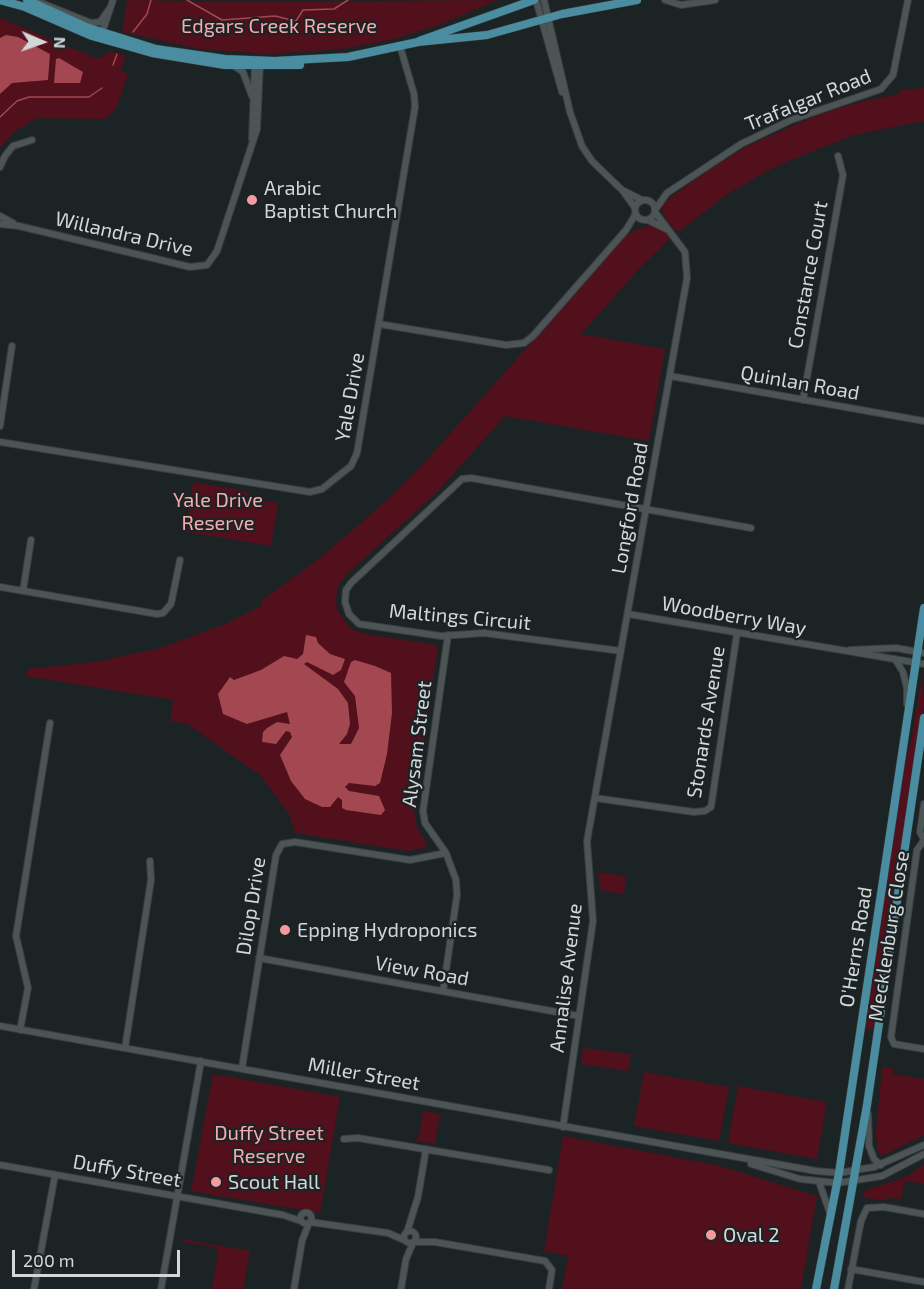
<!DOCTYPE html>
<style>
body{margin:0}
#map{position:relative;width:924px;height:1289px;overflow:hidden;background:#1c2325;font-family:"Exo 2",sans-serif}
canvas{display:block}
.north{position:absolute;left:12px;top:12px;width:60px;height:60px;-webkit-text-stroke:4px #1c2325;paint-order:stroke;rotate:92deg;font-size:16px;font-weight:700;line-height:24px;text-align:center;color:#d3d7d9}
.north::after{content:'';display:block;margin:auto;width:21px;height:27px;background:#d3d7d9;clip-path:polygon(50% 0,100% 100%,50% 72%,0 100%)}
.scale{position:absolute;left:12px;top:1250px;width:168px;height:27px;box-sizing:border-box;border:3px solid #d3d7d9;border-top:0;padding-left:8px;font-size:18px;line-height:21px;white-space:nowrap;color:#d3d7d9;-webkit-text-stroke:4px #1c2325;paint-order:stroke}
</style>
<div id="map">
<canvas width="924" height="1289"></canvas>
<div class="north">N</div>
<div class="scale">200 m</div>
</div>
<script>
const c = document.querySelector('canvas').getContext('2d');
c.lineJoin = 'round';
function paint(path, color) {
  c.fillStyle = color;
  c.fill(path, 'evenodd');
}
function shape(rows) {
  const path = new Path2D();
  for (const r of rows) {
    if (r.length === 3) {
      path.moveTo(r[0] + r[2], r[1]);
      path.arc(r[0], r[1], r[2], 0, 2 * Math.PI);
      continue;
    }
    path.moveTo(r[0], r[1]);
    for (let i = 2; i < r.length; i += 2) path.lineTo(r[i], r[i + 1]);
  }
  return path;
}
function trace(path, color, width, dash) {
  c.strokeStyle = color;
  c.lineWidth = width;
  c.lineCap = dash ? 'butt' : 'round';
  c.setLineDash(dash || []);
  c.stroke(path);
}
function write(font, color, halo, rows, align = 'center') {
  c.font = font + ' "Exo 2",sans-serif';
  c.lineWidth = 4.5;
  c.setLineDash([]);
  c.textBaseline = 'middle';
  c.strokeStyle = halo;
  c.fillStyle = color;
  for (const [text, x, y, turn = 0] of rows) {
    c.save();
    c.translate(x, y);
    c.rotate((+turn || 0) * Math.PI / 180);
    c.textAlign = isNaN(turn) ? turn : align;
    if (halo) c.strokeText(text, 0, 0);
    c.fillText(text, 0, 0);
    c.restore();
  }
}
paint(shape([
 [127,0,248,2,498,0,439,25,394,39,343,49,269,54,200,49,122,32],
 [0,18,98,59,111,51,126,56,121,71,128,74,116,109,104,119,38,118,15,131,0,148],
 [924,88,924,121,853,135,777,166,729,193,678,232,666,220,661,208,663,204,698,177,745,147,822,113,868,100,899,94,900,90],
 [650,225,657,226,671,238,637,271,581,334,665,349,649,441,505,416,438,491,347,574,338,586,336,599,337,610,351,629,366,634,438,645,414,810,417,828,426,842,425,848,408,851,295,833,289,814,260,775,187,724,170,721,173,700,26,676,27,669,95,662,160,648,225,624,261,606,262,600,320,558,387,500,426,461,621,241,633,231],
 [193,482,246,491,252,499,278,503,271,546,186,532],
 [922,675,924,705,875,1030,865,1029,905,760,911,742],
 [598,872,626,876,624,894,601,891],
 [583,1048,631,1054,628,1071,581,1064],
 [882,1067,893,1068,892,1074,924,1079,924,1135,882,1156,878,1152,876,1133],
 [644,1072,729,1087,719,1141,634,1126],
 [213,1074,340,1097,320,1213,191,1191],
 [738,1086,827,1102,817,1159,728,1143],
 [423,1111,440,1114,435,1141,437,1144,415,1141,418,1139],
 [563,1136,720,1166,817,1196,801,1289,562,1289,568,1256,544,1251],
 [924,1164,924,1184,905,1181,900,1203,899,1199,887,1197,886,1201,862,1197,866,1190,906,1177],
 [184,1239,250,1251,243,1289,212,1289,218,1251,215,1247,183,1242]
]), '#51101b');
paint(shape([
 [6,35,18,37,50,54,48,80,12,83,0,94,0,38],
 [59,58,83,72,80,83,54,83,56,59],
 [306,635,316,637,318,643,330,654,345,659,341,670,333,675,307,662,304,664,338,689,348,703,350,724,347,734,339,744,351,744,359,728,355,696,344,682,351,662,355,660,375,666,391,673,392,713,387,754,380,783,375,786,349,783,345,787,349,791,379,796,385,810,381,815,346,810,342,808,342,800,338,797,330,807,322,807,305,799,291,781,280,755,292,737,290,732,286,731,276,744,262,742,263,732,267,728,277,722,290,724,287,712,247,724,223,714,218,694,230,677,234,680,261,670,284,656,297,659,303,654]
]), '#a34850');
trace(shape([
 [187,0,222,20,275,16,296,21,303,10,334,9,348,0],
 [133,32,147,14,151,0],
 [113,65,117,54],
 [0,117,17,101,29,97,89,97,102,88]
]), '#a34850', 1.5);
const minor = shape([
 [536,0,562,92],
 [544,0,570,112,582,146,592,161,623,191,635,208],
 [665,0,681,5,715,0],
 [39,2,91,23,100,22,110,8],
 [101,36,113,0],
 [234,66,243,72,252,96],
 [252,139,255,62],
 [0,167,5,156,13,146,32,140],
 [624,191,642,200],
 [645,210,10],
 [655,210,667,193,741,144,791,120,881,89,893,75,908,0],
 [0,216,13,223],
 [648,220,666,229],
 [0,224,19,226,190,267,207,265,217,251,257,129,260,63],
 [379,324,506,345,524,343,533,336,626,230,635,215],
 [670,376,924,421],
 [803,400,843,175,838,156],
 [0,426,12,346],
 [0,442,310,492,322,489,351,466,357,453,415,107,414,94,400,46],
 [0,587,157,614,163,613,171,604,180,560],
 [23,591,31,540],
 [628,614,924,664],
 [850,650,896,648,924,653],
 [621,651,484,633,441,636,359,624,349,614,345,602,346,590,351,583,462,479,471,478,751,528],
 [895,659,903,672,907,688,907,704],
 [595,798,694,812,705,811,711,807,737,633],
 [924,804,920,832,924,840],
 [924,840,917,850,891,1037,894,1044,924,1049],
 [259,958,579,1016],
 [443,991,457,895,456,880,446,853,425,823,423,811,448,635],
 [0,1026,816,1171,839,1173,874,1167,924,1145],
 [20,1030,28,988,16,936,50,723],
 [125,1048,151,880,150,861],
 [242,1068,276,855,282,844,295,842,410,860,446,853],
 [868,1114,869,1146,874,1159,881,1165],
 [563,1127,593,921,587,841,687,278,685,252,655,212],
 [344,1139,358,1138,549,1170],
 [751,1164,800,1179,837,1183,882,1176,924,1154],
 [0,1165,283,1215,301,1221],
 [819,1182,831,1216],
 [306,1218,5.5],
 [310,1222,388,1233,404,1240],
 [410,1237,6],
 [407,1232,418,1197,426,1149],
 [414,1242,435,1242,545,1261,552,1270,549,1289],
 [851,1269,924,1282],
 [34,1289,55,1175],
 [161,1289,201,1061],
 [294,1289,302,1241,309,1223],
 [401,1289,406,1259,413,1243],
 [848,1289,861,1221,867,1208,884,1207,924,1214]
]);
const major = shape([
 [0,0,25,7,92,36,152,53,225,65,300,65],
 [27,0,86,27,156,49,225,59,275,61,348,57,418,42,487,35,562,14,637,0],
 [419,41,534,0],
 [816,1289,839,1173,924,608],
 [834,1289,867,1105,924,718]
]);
trace(minor, '#383d3f', 8);
trace(major, '#383d3f', 9);
trace(minor, '#4c5456', 6);
trace(major, '#4a8da1', 8);
for (const [x, y, r, color] of [
 [252,200,6,"#f49b9f"],
 [285,930,6,"#f49b9f"],
 [216,1182,6,"#f49b9f"],
 [711,1235,6,"#f49b9f"]
]) {
  const dot = new Path2D();
  dot.arc(x, y, r, 0, 2 * Math.PI);
  c.fillStyle = color;
  c.fill(dot);
  trace(dot, '#1c2325', 2);
}
write('20px', '#f7aaad', '#1c2325', [
 ["Edgars Creek Reserve",279,26],
 ["Yale Drive",218,500],
 ["Reserve",218,523],
 ["Duffy Street",269,1133],
 ["Reserve",269,1156]
]);
write('20px', '#d3d7d9', '#1c2325', [
 ["Trafalgar Road",808,100,-22],
 ["Willandra Drive",124,234,13],
 ["Constance Court",808,275,-80],
 ["Quinlan Road",800,383,10],
 ["Yale Drive",350,397,-80],
 ["Longford Road",630,508,-80],
 ["Woodberry Way",734,616,10],
 ["Maltings Circuit",460,617,5],
 ["Stonards Avenue",706,722,-81],
 ["Alysam Street",417,744,-83],
 ["Dilop Drive",251,906,-81],
 ["Mecklenburg Close",889,936,-81],
 ["O'Herns Road",856,947,-81],
 ["View Road",422,971,10],
 ["Annalise Avenue",566,978,-83],
 ["Miller Street",364,1074,10],
 ["Duffy Street",127,1171,10]
]);
write('20px', '#d3d7d9', '#1c2325', [
 ["Arabic",264,188],
 ["Baptist Church",264,211],
 ["Epping Hydroponics",297,930],
 ["Scout Hall",228,1182],
 ["Oval 2",723,1235]
], 'left');
</script>
